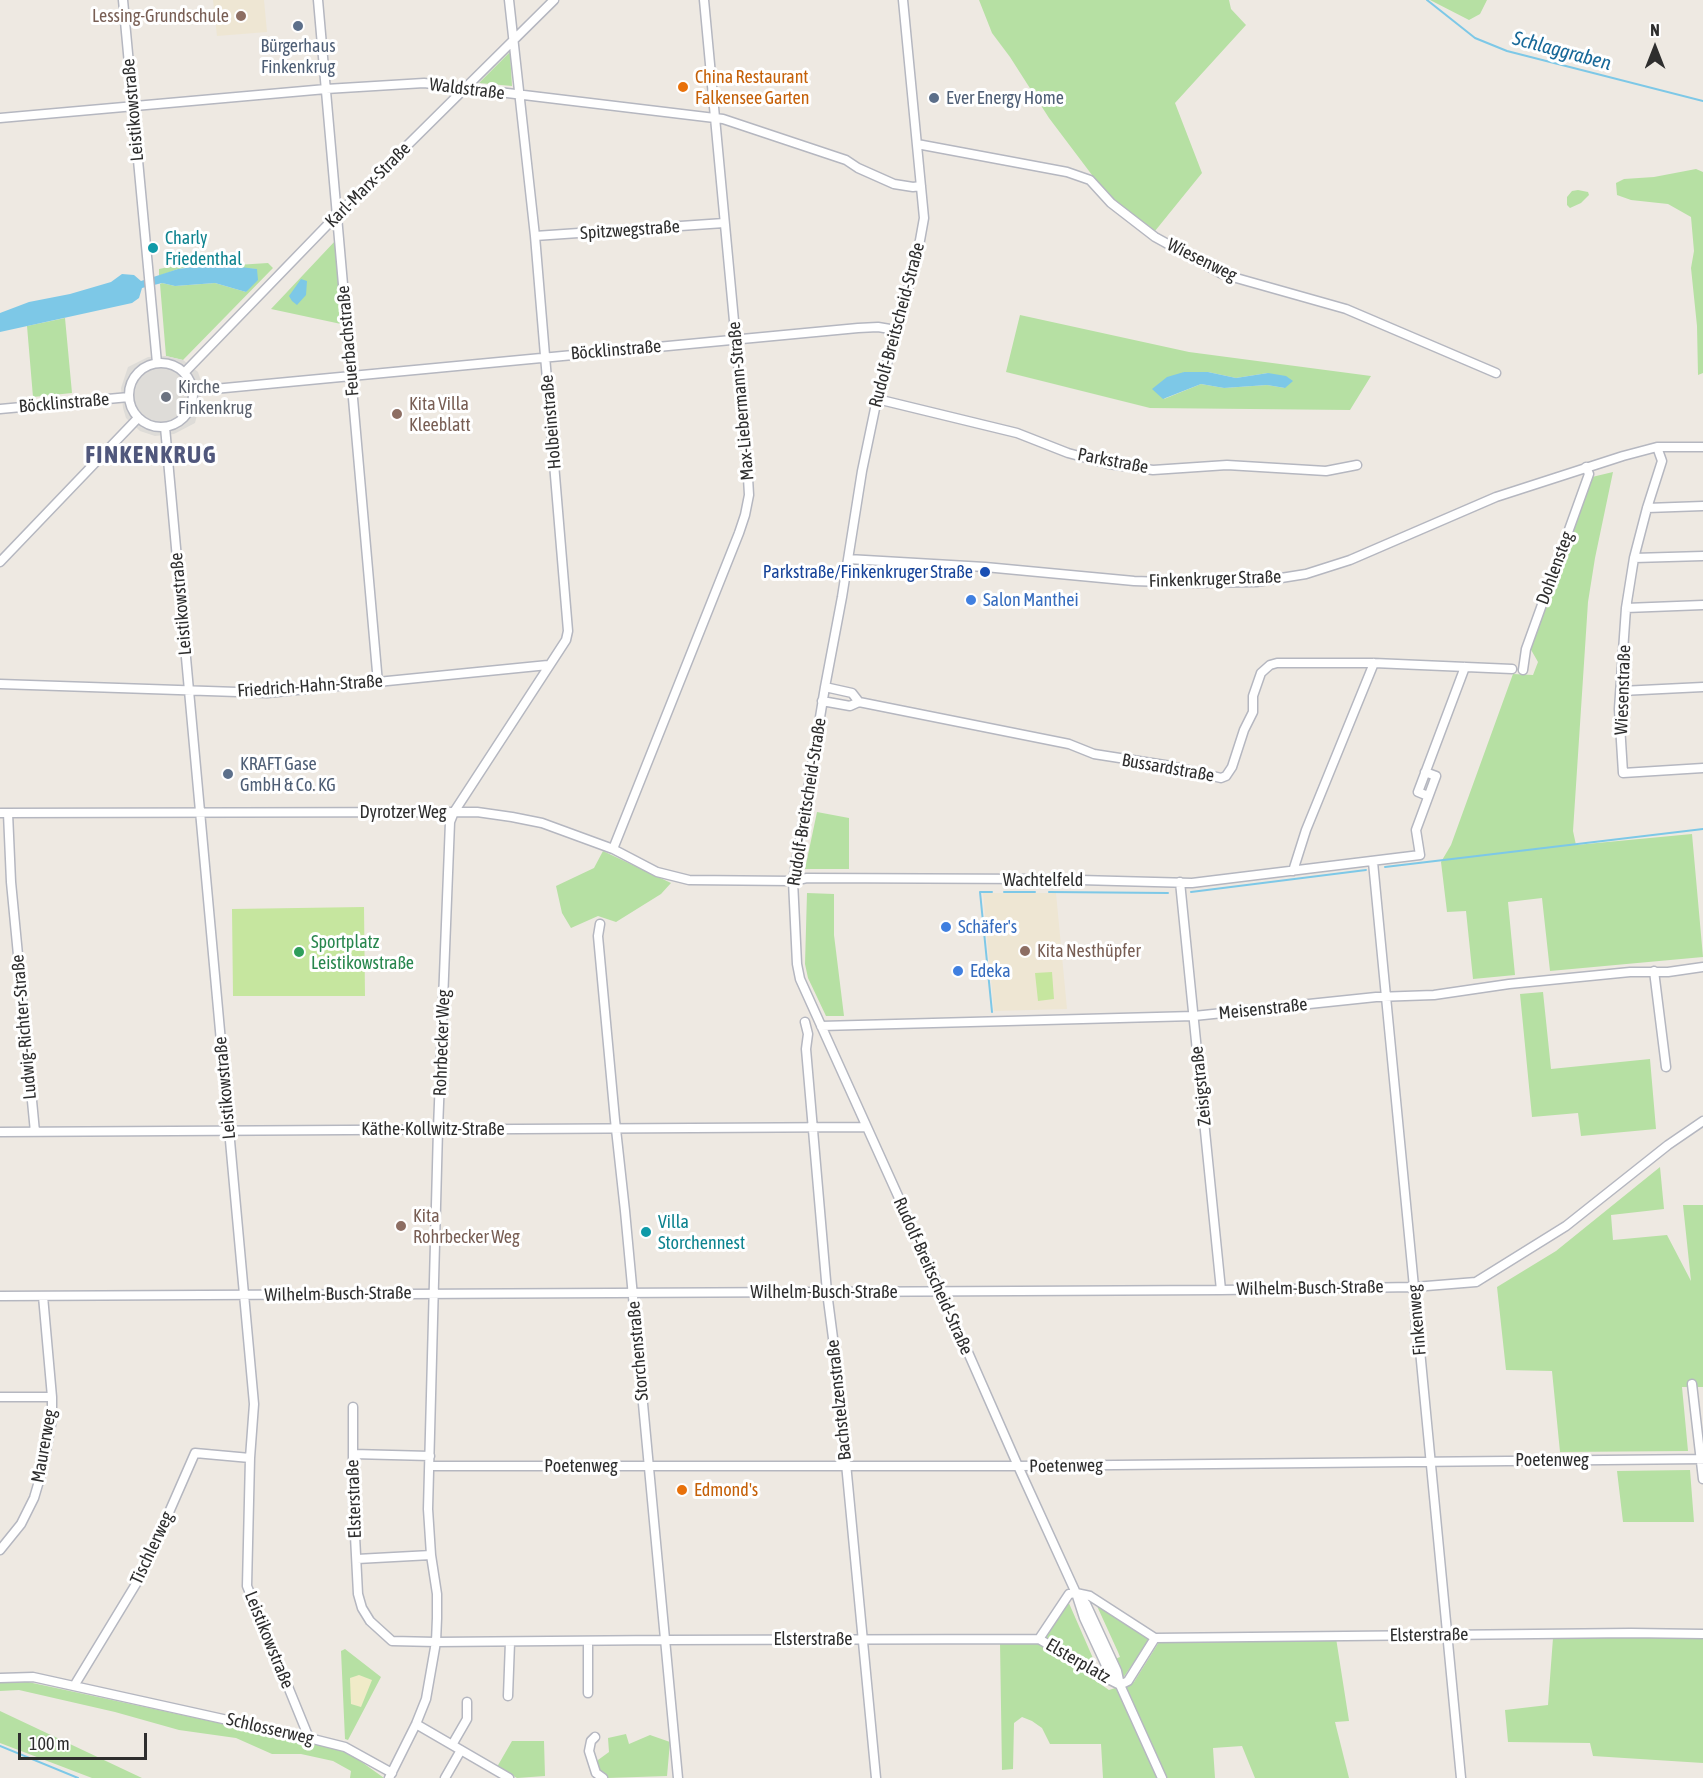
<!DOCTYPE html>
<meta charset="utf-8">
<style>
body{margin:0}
#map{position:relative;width:1703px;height:1778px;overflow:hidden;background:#eee9e2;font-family:"Asap Condensed",sans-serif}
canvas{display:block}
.north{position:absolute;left:1625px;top:18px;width:60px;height:60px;-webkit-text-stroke:4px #fff;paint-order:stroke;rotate:0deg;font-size:16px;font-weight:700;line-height:24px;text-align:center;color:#2e2e2e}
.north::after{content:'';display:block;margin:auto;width:21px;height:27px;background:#2e2e2e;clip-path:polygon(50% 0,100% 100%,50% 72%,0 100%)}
.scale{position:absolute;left:18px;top:1733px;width:129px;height:27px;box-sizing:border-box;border:3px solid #2e2e2e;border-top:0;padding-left:8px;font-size:18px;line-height:21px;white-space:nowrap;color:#2e2e2e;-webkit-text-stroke:4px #fff;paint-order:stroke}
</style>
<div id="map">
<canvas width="1703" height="1778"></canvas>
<div class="north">N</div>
<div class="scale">100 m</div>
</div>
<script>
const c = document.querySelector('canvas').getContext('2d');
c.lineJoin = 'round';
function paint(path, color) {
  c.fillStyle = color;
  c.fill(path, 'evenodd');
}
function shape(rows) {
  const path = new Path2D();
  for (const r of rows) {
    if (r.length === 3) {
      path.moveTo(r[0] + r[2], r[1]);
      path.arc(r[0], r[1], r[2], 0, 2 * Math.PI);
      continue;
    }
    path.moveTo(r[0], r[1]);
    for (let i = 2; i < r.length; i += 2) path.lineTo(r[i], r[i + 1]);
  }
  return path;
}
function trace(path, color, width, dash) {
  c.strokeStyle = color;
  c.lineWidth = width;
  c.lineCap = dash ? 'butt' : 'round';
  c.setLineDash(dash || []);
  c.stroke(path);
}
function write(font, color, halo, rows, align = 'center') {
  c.font = font + ' "Asap Condensed",sans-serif';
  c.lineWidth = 6;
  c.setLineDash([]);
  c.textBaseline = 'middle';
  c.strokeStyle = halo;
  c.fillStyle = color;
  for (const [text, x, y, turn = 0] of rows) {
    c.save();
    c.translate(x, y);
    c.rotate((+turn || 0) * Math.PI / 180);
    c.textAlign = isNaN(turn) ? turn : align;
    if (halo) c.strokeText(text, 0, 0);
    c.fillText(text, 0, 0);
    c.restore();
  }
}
paint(shape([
 [213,0,264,0,267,32,217,36],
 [983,893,1056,893,1067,1009,994,1011]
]), '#eee6d3');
paint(shape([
 [979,0,1229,0,1231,9,1246,25,1175,103,1202,173,1155,231,1112,198,1092,175,1049,118,1010,57,992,33],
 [1430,0,1487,0,1480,14,1469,20],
 [510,52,512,86,479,83],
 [1696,169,1703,172,1703,373,1698,375,1697,326,1691,268,1694,251,1691,217,1668,204,1631,200,1617,195,1616,183,1624,179,1654,177],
 [1578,190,1588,192,1589,195,1581,203,1570,208,1567,205,1567,197,1572,191],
 [336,240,341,324,271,309],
 [217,262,237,265,268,263,273,268,183,360,166,356,160,284,162,283,175,286,215,283,246,292,257,269,195,266,178,269,159,276,159,269,188,263],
 [1020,315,1189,352,1371,376,1350,410,1150,408,1006,372],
 [1184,372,1208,372,1236,378,1268,373,1285,388,1267,385,1224,388,1201,384,1164,399],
 [65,318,72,393,33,397,27,326],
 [1613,472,1595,558,1588,602,1573,831,1576,845,1692,834,1703,957,1550,971,1542,898,1508,902,1515,975,1473,979,1466,911,1447,912,1441,862,1451,845,1513,674,1533,675,1538,662,1530,648,1592,477],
 [817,812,849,818,849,869,805,869],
 [603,851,671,883,661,894,616,922,598,916,571,928,562,913,556,886,594,868],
 [807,893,834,894,834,935,844,1016,826,1016,808,978,805,964],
 [1543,992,1551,1069,1650,1059,1656,1129,1581,1136,1578,1113,1532,1117,1520,994],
 [1660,1167,1664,1209,1611,1215,1613,1240,1667,1235,1691,1281,1683,1205,1703,1205,1703,1387,1682,1387,1688,1451,1560,1452,1552,1371,1506,1370,1497,1287,1556,1251],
 [1690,1470,1694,1522,1623,1522,1617,1471],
 [1068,1601,1099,1672,1043,1639],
 [1097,1606,1150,1639,1123,1678,1115,1659,1120,1657,1118,1652],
 [1336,1638,1349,1721,1335,1722,1349,1778,1255,1778,1242,1746,1213,1748,1215,1778,1103,1778,1101,1744,1050,1744,1042,1728,1032,1721,1022,1717,1014,1723,1013,1769,1002,1770,1000,1642,1039,1642,1109,1690,1134,1682,1159,1642],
 [1553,1638,1703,1638,1703,1763,1593,1756,1590,1743,1508,1742,1505,1710,1548,1705],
 [345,1649,381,1677,348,1740,345,1739,341,1651],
 [28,1682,345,1750,384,1778,350,1778,351,1771,333,1761,301,1754,272,1754,236,1738,179,1730,115,1712,19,1690,0,1691,0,1683],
 [0,1711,142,1778,92,1778,0,1743],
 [626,1734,629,1744,650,1735,670,1742,667,1776,607,1778,597,1772,598,1760,609,1752,608,1738],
 [512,1741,544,1741,545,1776,517,1778,497,1767]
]), '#b6e0a3');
paint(shape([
 [359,1675,372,1680,361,1707,351,1704,350,1678]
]), '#f0ebc8');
paint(shape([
 [364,907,365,996,233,996,232,909],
 [1052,972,1054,999,1038,1001,1035,973]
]), '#c6e69f');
paint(shape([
 [166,356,183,360,198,372,201,381,201,400,195,423,174,434,155,436,140,431,126,418,123,408,121,388,128,367,148,357]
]), '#dedcd8');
paint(shape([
 [216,264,257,269,258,280,246,292,215,283,175,286,162,283,142,288,139,298,132,303,0,332,0,313,29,302,70,294,111,282,122,274,134,275,141,281,178,269],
 [301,279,307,281,306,295,297,305,292,301,289,296],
 [1184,372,1208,372,1236,378,1268,373,1286,376,1293,381,1285,388,1267,385,1224,388,1201,384,1163,399,1152,389,1167,377]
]), '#7dc8e7');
trace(shape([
 [1427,0,1475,38,1507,51,1703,101],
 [1385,867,1703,829],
 [992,892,980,892,992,1012],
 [1004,892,1035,892],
 [1049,892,1168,893],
 [1191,892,1366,870],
 [0,1746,78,1778]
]), '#7dc8e7', 2);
const minor = shape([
 [123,0,157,363],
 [318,0,378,683],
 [903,0,924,218,917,257,877,399,862,471,842,597,825,687,793,881,797,964,800,979,941,1291,1018,1466,1076,1593,1084,1618,1110,1674,1120,1685],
 [0,118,326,89,424,83,723,119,846,160,858,168,894,184,913,187,921,186],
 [917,144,1067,172,1090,180,1111,203,1155,237,1222,274,1346,309,1496,373],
 [535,236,724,223],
 [161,395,32],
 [184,373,337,215,554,0],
 [193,391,858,328,878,327,896,330],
 [877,399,1017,433,1068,453,1109,464,1153,470,1227,465,1326,471,1357,465],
 [0,409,129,397],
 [165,427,254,1404,250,1458,247,1586,309,1738],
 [1657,447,1662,461,1647,508,1634,558,1626,608,1619,709,1623,773,1703,768],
 [1647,508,1703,506],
 [1634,558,1703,556],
 [848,559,985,567,1134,581,1194,583,1256,582,1306,574,1350,560,1496,497,1623,456,1657,447,1703,447],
 [0,562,138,418],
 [1626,608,1703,605],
 [1523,670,1526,649,1589,474,1586,467],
 [0,684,267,693,548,665],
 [825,687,852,693,859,702,1069,744,1094,754,1171,766,1221,778,1226,776,1232,767,1244,730,1253,712,1253,696,1261,673,1270,665,1277,663,1374,663,1512,669],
 [1621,691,1703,687],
 [822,701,850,706,859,702],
 [1428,796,1418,792,1465,667],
 [0,813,477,812,512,817,542,823,613,849,657,872,689,880,793,881,807,878,1042,879,1192,883,1420,855,1416,830,1436,776,1425,772],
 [8,813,11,882,35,1132],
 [613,849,739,533,745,515,749,495,747,460,704,0],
 [1373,862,1414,1287,1416,1328,1419,1340,1461,1778],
 [1293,871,1306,830,1374,663],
 [1180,882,1221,1290],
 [600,924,598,936,615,1120,625,1211,678,1778],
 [1654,971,1666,1067],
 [805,1022,808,1034,806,1049,827,1292,837,1369,876,1778],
 [821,1026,1194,1016,1376,997,1434,995,1509,984,1630,972,1668,972,1703,967],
 [0,1132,866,1127],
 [0,1296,1221,1290,1414,1287,1476,1282,1566,1226,1668,1145,1703,1121],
 [1692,1384,1703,1479],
 [0,1397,52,1397],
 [353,1407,353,1497,358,1594,362,1608,370,1621,392,1641,436,1642,664,1640,1039,1639],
 [353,1454,430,1456],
 [430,1466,1018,1466,1703,1459],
 [0,1550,21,1524,34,1498,42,1471,52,1420,52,1397,43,1296],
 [357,1559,431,1555],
 [1077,1594,1086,1604,1117,1671,1120,1685,1162,1778],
 [1155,1638,1631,1633,1703,1634],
 [1039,1639,1069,1594,1076,1593,1090,1596,1155,1638],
 [1039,1639,1106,1678,1120,1685,1128,1681,1155,1638],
 [588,1641,588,1693],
 [0,1678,33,1677,309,1738,345,1747,392,1773],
 [74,1686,142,1574,195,1453,250,1458],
 [508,1696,510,1642],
 [416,1724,509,1778],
 [595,1737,591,1741,589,1751,596,1773,603,1778],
 [452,1745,467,1719,467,1702],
 [389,1778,416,1724,426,1699,436,1642,437,1618,437,1594,431,1555,428,1509,438,1129,450,822,454,812,566,640,568,631,535,236,509,0],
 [445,1778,461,1750]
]);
trace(minor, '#b5b7c0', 11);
trace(minor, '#fff', 8);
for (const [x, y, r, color] of [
 [241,16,6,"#8d6e63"],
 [298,26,6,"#5c6f8a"],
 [683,87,6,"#e8710a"],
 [934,98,6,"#5c6f8a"],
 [153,248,6,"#0f9aa8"],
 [166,397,6,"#6b7280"],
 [397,414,6,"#8d6e63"],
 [985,572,6,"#1a4fb4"],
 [971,600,6,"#3f7fe0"],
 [228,774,6,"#5c6f8a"],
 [946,927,6,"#3f7fe0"],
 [1025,951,6,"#8d6e63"],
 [299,952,6,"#2e9e5b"],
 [958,971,6,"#3f7fe0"],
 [401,1226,6,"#8d6e63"],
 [646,1232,6,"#0f9aa8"],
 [682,1490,6,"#e8710a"]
]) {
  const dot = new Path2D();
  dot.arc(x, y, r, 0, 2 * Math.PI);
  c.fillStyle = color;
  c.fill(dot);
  trace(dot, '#fff', 2);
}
write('18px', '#785e54', '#fff', [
 ["Lessing-Grundschule",229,16,"right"],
 ["Kita Villa",409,404],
 ["Kleeblatt",409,425],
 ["Kita Nesthüpfer",1037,951],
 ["Kita",413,1216],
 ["Rohrbecker Weg",413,1237]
], 'left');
write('18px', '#4e5e75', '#fff', [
 ["Bürgerhaus",298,46,"center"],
 ["Finkenkrug",298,67,"center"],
 ["Ever Energy Home",946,98],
 ["KRAFT Gase",240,764],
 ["GmbH & Co. KG",240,785]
], 'left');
write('18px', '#c56008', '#fff', [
 ["China Restaurant",695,77],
 ["Falkensee Garten",695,98],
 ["Edmond's",694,1490]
], 'left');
write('18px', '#2e2e2e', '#fff', [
 ["Waldstraße",467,89,7],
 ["Leistikowstraße",133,110,-95],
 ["Karl-Marx-Straße",368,185,-45],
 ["Spitzwegstraße",630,230,-4],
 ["Wiesenweg",1202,260,26],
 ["Rudolf-Breitscheid-Straße",897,325,-75],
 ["Feuerbachstraße",348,341,-95],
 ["Böcklinstraße",616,350,-5],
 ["Max-Liebermann-Straße",741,401,-95],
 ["Böcklinstraße",64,403,-5],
 ["Holbeinstraße",551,422,-95],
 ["Parkstraße",1113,461,11],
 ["Dohlensteg",1555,568,-70],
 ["Finkenkruger Straße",1215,579,-2],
 ["Leistikowstraße",181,604,-95],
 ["Friedrich-Hahn-Straße",310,686,-4],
 ["Wiesenstraße",1623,690,-88],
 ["Bussardstraße",1168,768,10],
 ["Rudolf-Breitscheid-Straße",807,802,-81],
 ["Dyrotzer Weg",403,812],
 ["Wachtelfeld",1043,880],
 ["Meisenstraße",1263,1009,-6],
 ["Ludwig-Richter-Straße",24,1027,-95],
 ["Rohrbecker Weg",442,1043,-88],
 ["Zeisigstraße",1201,1086,-96],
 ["Leistikowstraße",225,1088,-95],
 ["Käthe-Kollwitz-Straße",433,1129],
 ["Rudolf-Breitscheid-Straße",933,1276,66],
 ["Wilhelm-Busch-Straße",1310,1288,-1],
 ["Wilhelm-Busch-Straße",824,1292],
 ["Wilhelm-Busch-Straße",338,1294,-1],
 ["Finkenweg",1417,1320,-95],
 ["Storchenstraße",638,1351,-95],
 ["Bachstelzenstraße",839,1400,-96],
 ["Maurerweg",44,1446,-80],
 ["Poetenweg",1552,1460],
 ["Poetenweg",581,1466],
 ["Poetenweg",1066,1466,-1],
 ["Elsterstraße",354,1499,-92],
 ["Tischlerweg",152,1548,-65],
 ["Elsterstraße",1429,1635,-1],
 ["Elsterstraße",813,1639],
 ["Leistikowstraße",269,1640,68],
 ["Elsterplatz",1078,1661,30],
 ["Schlosserweg",270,1729,13]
]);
write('18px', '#0d838f', '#fff', [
 ["Charly",165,238],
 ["Friedenthal",165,259],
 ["Villa",658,1222],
 ["Storchennest",658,1243]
], 'left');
write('18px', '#5b616d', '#fff', [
 ["Kirche",178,387],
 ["Finkenkrug",178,408]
], 'left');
write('18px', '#164399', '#fff', [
 ["Parkstraße/Finkenkruger Straße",973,572]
], 'right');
write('18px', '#366cbe', '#fff', [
 ["Salon Manthei",983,600],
 ["Schäfer's",958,927],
 ["Edeka",970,971]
], 'left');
write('18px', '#27864d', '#fff', [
 ["Sportplatz",311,942],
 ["Leistikowstraße",311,963]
], 'left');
write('italic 20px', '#176898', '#fff', [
 ["Schlaggraben",1562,51,15]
]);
c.letterSpacing = '1.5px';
write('bold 24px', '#50577c', '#fff', [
 ["FINKENKRUG",151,455]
]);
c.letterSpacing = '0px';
</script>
